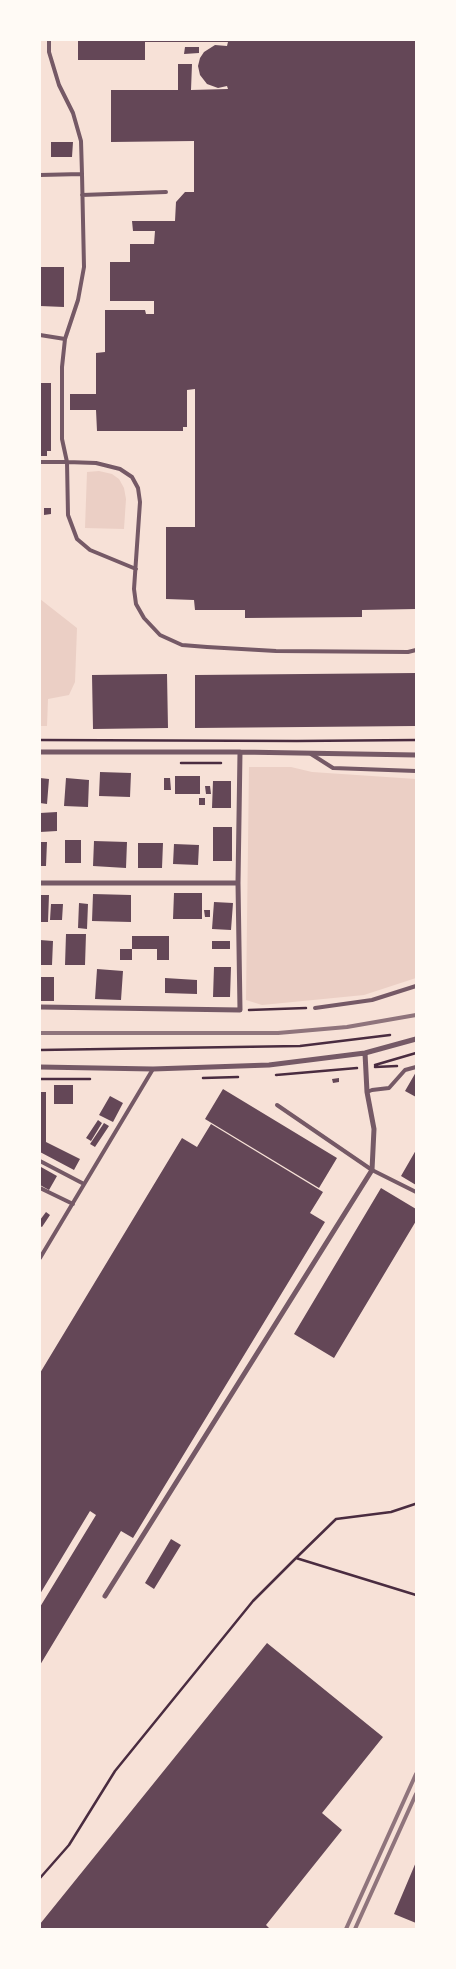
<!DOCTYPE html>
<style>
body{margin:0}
#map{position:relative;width:456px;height:1969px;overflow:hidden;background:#f7e1d7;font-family:"PT Serif",serif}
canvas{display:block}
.frame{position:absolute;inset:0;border:41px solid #fffaf5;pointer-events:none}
</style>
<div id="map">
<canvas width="456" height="1969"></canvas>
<div class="frame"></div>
</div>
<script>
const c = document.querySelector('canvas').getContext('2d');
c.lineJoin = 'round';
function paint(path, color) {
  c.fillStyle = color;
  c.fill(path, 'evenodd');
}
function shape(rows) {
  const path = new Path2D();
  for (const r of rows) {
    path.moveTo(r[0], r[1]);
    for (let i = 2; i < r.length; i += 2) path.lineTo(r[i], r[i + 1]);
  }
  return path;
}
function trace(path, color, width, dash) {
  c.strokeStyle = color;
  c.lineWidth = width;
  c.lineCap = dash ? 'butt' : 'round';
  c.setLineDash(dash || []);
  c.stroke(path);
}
paint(shape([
 [99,471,112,474,119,479,124,488,126,499,124,529,85,528,87,472],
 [40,599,77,628,75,682,69,695,48,699,47,726,40,726],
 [249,767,291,767,312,772,416,779,416,978,364,995,262,1005,246,1000]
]), '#ebcfc5');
paint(shape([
 [78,40,416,40,416,609,362,610,362,617,245,618,245,610,195,610,194,600,166,599,166,527,195,527,195,389,187,390,187,427,183,427,183,431,97,431,96,410,70,410,70,394,96,394,96,353,105,352,105,310,145,310,146,314,154,314,154,301,110,301,110,262,130,262,130,244,154,244,155,231,133,231,132,221,175,221,176,202,185,192,194,192,194,141,111,142,111,90,178,90,178,64,192,64,191,90,228,89,227,86,218,88,207,84,200,75,198,66,200,58,204,52,215,45,227,46,228,42,145,42,145,60,78,60],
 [185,47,199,47,199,53,184,54],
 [51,142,73,142,72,157,51,157],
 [40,267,64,267,64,307,40,306],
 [40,383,51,383,51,451,47,451,47,456,40,456],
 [44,508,51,508,51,514,44,515],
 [416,673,416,726,195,728,195,675],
 [167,674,168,728,93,729,92,675],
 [100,772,131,773,130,797,99,796],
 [175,776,200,776,200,794,175,794],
 [40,778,49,779,47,804,40,803],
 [66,778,89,780,88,807,64,806],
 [164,778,170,778,171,790,164,790],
 [213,781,231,781,231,808,212,808],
 [205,786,210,786,211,794,206,794],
 [199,798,205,798,205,805,199,805],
 [57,812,57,831,40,832,40,813],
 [213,827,232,827,232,861,213,861],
 [65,840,81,840,81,863,65,863],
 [94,841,127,842,126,868,93,866],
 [40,842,47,842,46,866,40,866],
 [138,843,163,843,162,868,138,868],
 [174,844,199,845,198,865,173,864],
 [174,893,202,893,202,919,173,919],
 [93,894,131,895,131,922,92,921],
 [40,895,49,895,48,922,40,922],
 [214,902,233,903,231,930,212,929],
 [79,903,88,904,87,929,78,928],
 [51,904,63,904,62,920,50,920],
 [204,910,210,910,210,917,205,917],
 [66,934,86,934,85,965,65,965],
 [132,936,169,936,169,960,157,960,157,949,132,949,132,960,120,960,120,949,132,949],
 [40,940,53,941,52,965,40,965],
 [212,941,230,941,230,949,212,949],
 [214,967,231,967,230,997,213,997],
 [97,969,123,971,121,1000,95,999],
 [40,977,54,977,54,1001,40,1001],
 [165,978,197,980,197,994,165,993],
 [416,1072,416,1097,405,1091],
 [339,1078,339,1082,333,1083,332,1079],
 [54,1085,73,1085,73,1104,54,1104],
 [223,1089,337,1158,319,1188,205,1119],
 [40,1092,46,1092,46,1142,80,1159,74,1170,40,1152],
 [110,1096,123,1103,113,1122,99,1115],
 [98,1120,102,1123,91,1141,86,1138],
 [104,1123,109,1126,95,1147,90,1144],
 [211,1124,323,1192,310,1213,325,1222,133,1538,121,1531,40,1665,40,1607,96,1515,90,1511,40,1594,40,1373,182,1138,197,1147],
 [416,1150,416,1185,401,1176],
 [41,1167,57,1176,49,1190,40,1185],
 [381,1188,416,1209,416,1221,334,1358,294,1334],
 [46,1212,50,1215,42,1227,40,1226,40,1220],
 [171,1539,181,1545,154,1589,145,1583],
 [267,1643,383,1737,322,1813,342,1830,266,1925,270,1929,40,1929,40,1924],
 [416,1862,416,1923,394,1914]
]), '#644757');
trace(shape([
 [40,740,297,741],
 [297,741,416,740],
 [181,763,221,763],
 [249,1010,306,1008],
 [40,1050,300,1046,390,1035],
 [375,1065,416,1053],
 [375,1067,397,1066],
 [276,1075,357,1068],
 [203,1078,238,1077],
 [40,1079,90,1079],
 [296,1558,416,1595],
 [40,1878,69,1845,115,1771,253,1601,296,1558,336,1519,391,1512,415,1504]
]), '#4a2c40', 2.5);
trace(shape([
 [49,40,49,52,59,85,73,113,81,141,82,174],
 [40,175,82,174,84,267,78,300,65,339,40,335],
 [82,195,166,192],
 [65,339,62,367,62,439,67,462,96,463,120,469,132,477,138,488,140,502,134,589,136,604,144,618,160,635,182,645,207,647,276,651,408,652,416,650],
 [40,462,67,462,68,515,77,539,90,550,136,569],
 [311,754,333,768,416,771],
 [315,1008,372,1000,416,986],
 [367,1092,372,1090,389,1088,405,1070,416,1067],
 [277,1105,372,1170,416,1192],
 [40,1161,84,1184],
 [40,1188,73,1204],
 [40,1258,153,1069]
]), '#755966', 4);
trace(shape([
 [40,752,240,752,416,755],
 [40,883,238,883],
 [40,1007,240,1010,238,883,240,752],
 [40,1067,153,1069,269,1065,365,1053,416,1039],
 [105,1596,372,1170,374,1129,367,1092,365,1053]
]), '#755966', 5);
trace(shape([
 [40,1033,278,1033,347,1027,416,1015],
 [346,1929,416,1774],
 [355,1929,416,1794]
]), '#8f747c', 4);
</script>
